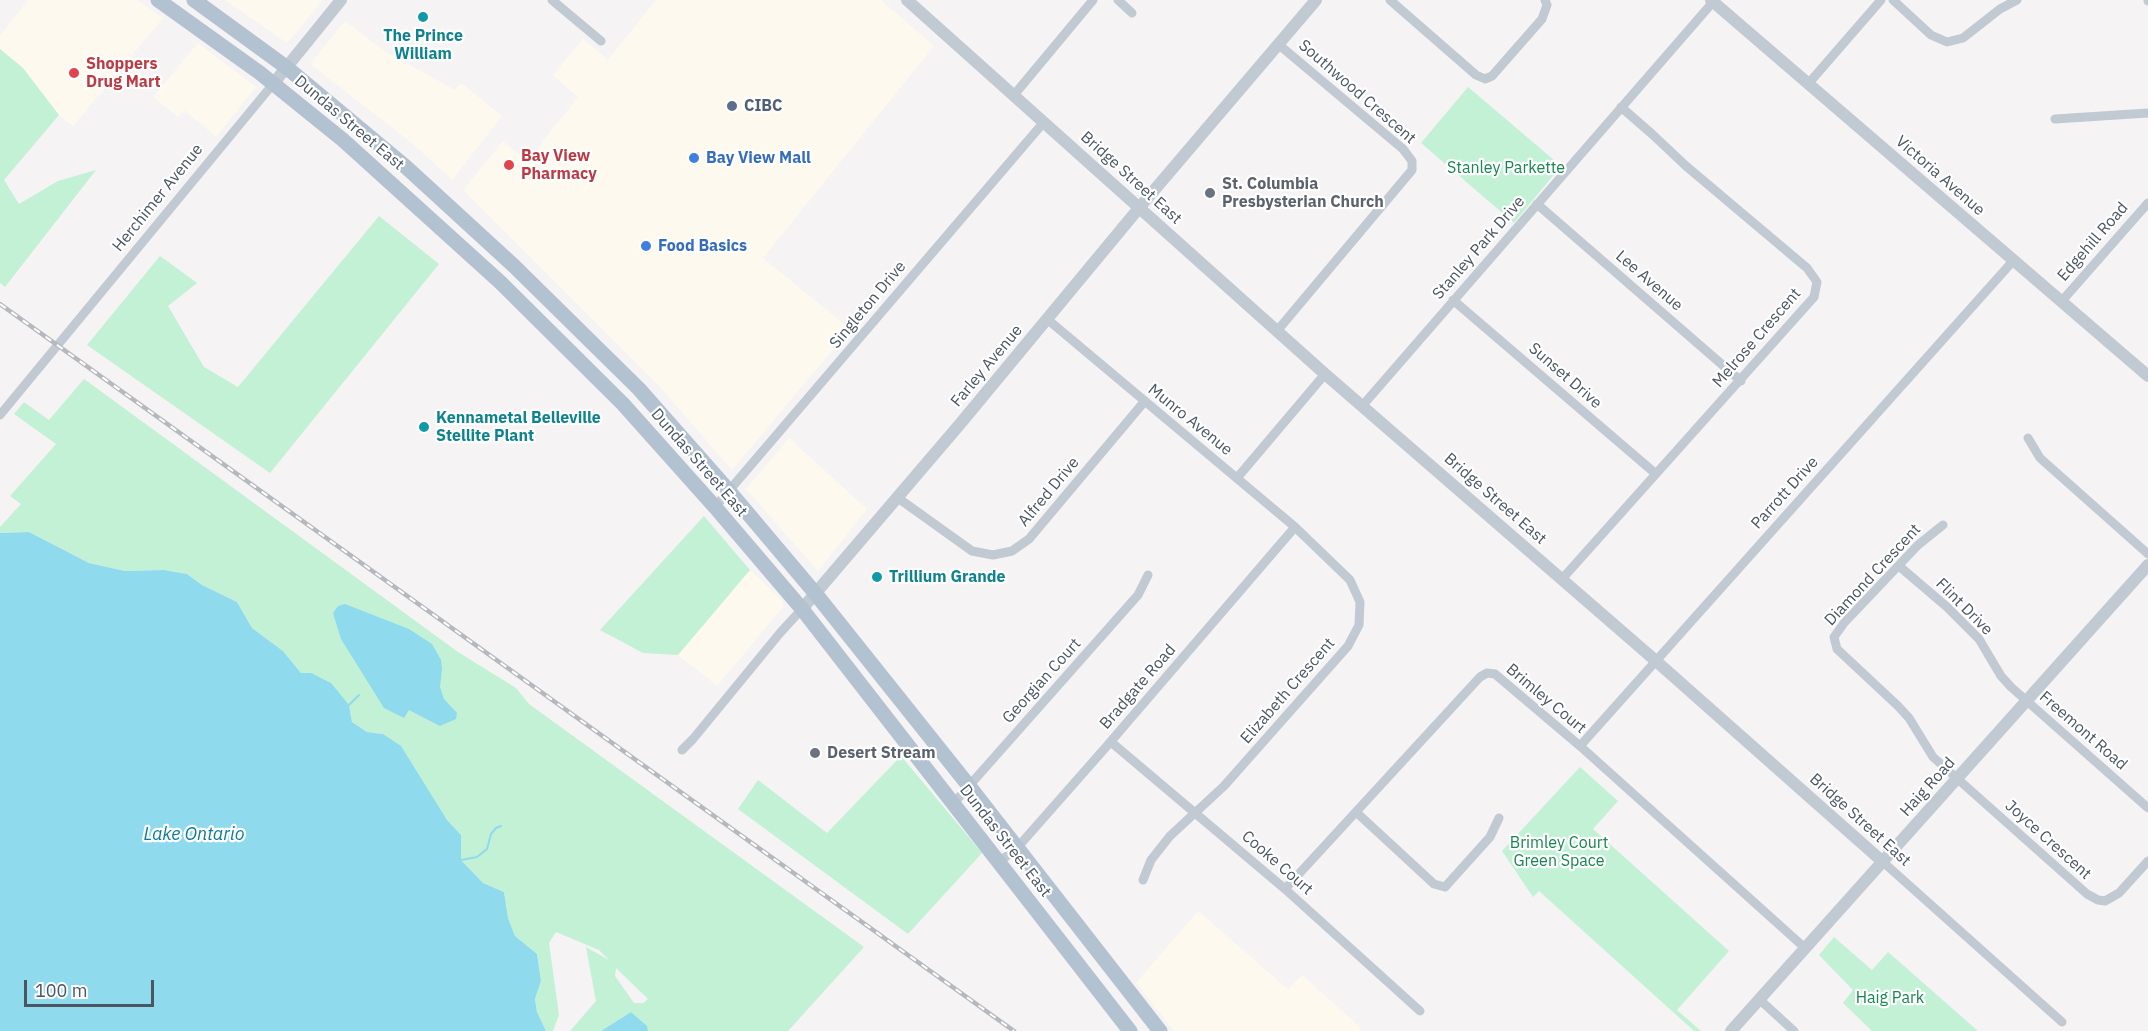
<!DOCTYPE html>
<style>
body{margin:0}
#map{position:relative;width:2148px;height:1031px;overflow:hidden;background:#f5f3f3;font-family:"IBM Plex Sans",sans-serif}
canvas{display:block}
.scale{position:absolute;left:24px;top:980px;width:130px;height:27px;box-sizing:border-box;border:3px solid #4a5661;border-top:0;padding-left:8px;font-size:18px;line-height:21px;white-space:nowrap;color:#4a5661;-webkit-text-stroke:4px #fff;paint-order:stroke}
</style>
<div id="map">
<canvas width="2148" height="1031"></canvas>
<div class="scale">100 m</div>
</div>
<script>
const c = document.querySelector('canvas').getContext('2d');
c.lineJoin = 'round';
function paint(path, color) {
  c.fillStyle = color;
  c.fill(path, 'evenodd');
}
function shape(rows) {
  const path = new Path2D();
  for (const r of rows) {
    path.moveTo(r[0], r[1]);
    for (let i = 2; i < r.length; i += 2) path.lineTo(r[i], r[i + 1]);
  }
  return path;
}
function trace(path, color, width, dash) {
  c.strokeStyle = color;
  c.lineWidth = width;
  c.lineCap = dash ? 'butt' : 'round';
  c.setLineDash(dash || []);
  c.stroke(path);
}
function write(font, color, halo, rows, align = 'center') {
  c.font = font + ' "IBM Plex Sans",sans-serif';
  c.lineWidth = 4.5;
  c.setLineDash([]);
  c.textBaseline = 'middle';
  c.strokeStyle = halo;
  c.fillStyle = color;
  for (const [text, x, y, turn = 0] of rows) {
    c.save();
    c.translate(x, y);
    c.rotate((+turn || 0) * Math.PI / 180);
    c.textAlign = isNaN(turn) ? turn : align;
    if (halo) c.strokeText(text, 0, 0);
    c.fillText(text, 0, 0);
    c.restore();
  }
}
paint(shape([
 [28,0,138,0,163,18,73,126,0,70,0,36],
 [225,0,323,0,287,43],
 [656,0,881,0,934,46,763,258,850,329,732,470,659,386,463,190,503,141,527,161,578,97,553,75,583,39,608,60],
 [345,21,385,51,455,90,461,83,502,116,452,180,413,144,310,64],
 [198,43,256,87,216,137,184,110,178,117,153,97],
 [789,438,867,509,818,571,746,489],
 [750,570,782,600,784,606,717,686,678,655],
 [1198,911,1288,989,1302,975,1360,1027,1359,1029,1361,1031,1174,1031,1136,983]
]), '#fdf9ef');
paint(shape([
 [0,49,23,68,59,115,4,180,19,204,58,181,96,170,5,287,0,283],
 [1468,87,1561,166,1514,223,1421,143],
 [379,216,439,264,270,473,87,345,160,256,197,283,168,306,204,367,238,387],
 [84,379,458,652,516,688,529,704,864,947,788,1031,648,1031,646,1026,631,1012,601,1031,570,1031,596,1001,586,947,609,960,599,950,556,932,549,943,559,1015,553,1031,546,1031,537,1012,535,999,541,981,537,954,515,936,508,918,504,892,483,883,461,860,461,835,447,820,383,734,367,732,352,722,349,705,311,673,301,673,283,651,252,628,237,602,202,585,187,574,164,570,125,571,89,563,29,532,0,533,0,527,21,504,10,496,56,444,14,414,24,402,49,420],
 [616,968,648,999,643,1003,634,1003,615,976],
 [704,516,750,570,678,655,643,653,600,630],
 [901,756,982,853,908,934,738,809,758,780,827,833],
 [1580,767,1618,801,1593,829,1729,951,1677,1010,1701,1031,1694,1031,1539,891,1533,897,1502,851],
 [1834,937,1872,970,1888,952,1978,1031,1872,1031,1843,1003,1853,990,1819,955]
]), '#c3f1d5');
paint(shape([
 [29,532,89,563,125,571,164,570,187,574,202,585,237,602,252,628,283,651,301,673,311,673,331,683,349,705,352,722,367,732,383,734,401,746,447,820,461,835,461,860,483,883,504,892,508,918,515,936,537,954,541,981,535,999,537,1012,546,1031,0,1031,0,533],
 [345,604,409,629,432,644,441,660,442,669,440,687,444,699,457,713,456,719,440,726,409,710,404,718,384,708,341,639,333,613,338,606],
 [631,1012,647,1026,648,1031,601,1031]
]), '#90daee');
trace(shape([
 [349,705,359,695],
 [461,860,477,857,487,849,491,834,496,828,501,826]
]), '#90daee', 2);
trace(shape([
 [552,0,601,41],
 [1118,0,1132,13],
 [1390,0,1476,75,1485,79,1492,76,1542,19,1547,5,1545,0],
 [1893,0,1931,35,1947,42,1963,38,2000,9,2017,0],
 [2148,0,2148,1],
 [1809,83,1881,0],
 [1014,95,1093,0],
 [2055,119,2148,113],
 [1537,204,1741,381],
 [1453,300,1656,474],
 [2061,302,2148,203],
 [1047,319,1295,527,1350,580,1360,602,1359,625,1348,646,1224,786,1170,836,1151,860,1143,880],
 [1277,331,1412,170,1412,161,1403,149,1278,44],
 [1363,405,1713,2],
 [0,415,273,84],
 [2028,438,2040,458,2148,554],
 [1237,478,1325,374],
 [898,498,972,551,993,555,1012,551,1029,539,1144,402],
 [715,507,1044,122],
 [1943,525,1918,545,1844,623,1834,637,1837,649,1898,706,1909,718,1933,757,2087,894,2098,900,2105,901,2119,893,2148,861],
 [1899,566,1947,607,1979,639,2001,676,2011,687,2148,808],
 [1562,579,1814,297,1817,282,1807,268,1686,166,1652,134,1621,107],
 [1111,742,1285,889,1420,1011],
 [1580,746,2013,261],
 [682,750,693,739,780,633,802,609],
 [953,804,1138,595,1148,575],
 [1356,812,1434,884,1445,887,1490,837,1499,818],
 [999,862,1017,848,1106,747,1295,527],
 [1883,862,2062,1022],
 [1285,889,1480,677,1487,673,1495,674,1580,746,1805,948],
 [1759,999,1794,1031]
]), '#c1cad2', 9);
trace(shape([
 [907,0,1325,374,1656,661,1883,862],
 [1711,0,2148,376],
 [273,84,341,0],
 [802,609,960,424,1139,208,1316,0],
 [1731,1031,2148,565]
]), '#c1cad2', 12);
trace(shape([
 [158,0,260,73,343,140,500,282,623,404,715,507,802,609,1130,1031],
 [194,0,286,67,406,167,514,266,639,389,729,491,815,593,969,786,1160,1031]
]), '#b3c2d1', 15);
const rail = shape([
 [0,304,1014,1031]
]);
trace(rail, '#b5b8bd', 4.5);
trace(rail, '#fff', 2, [7]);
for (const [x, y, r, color] of [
 [423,17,6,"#0f9aa8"],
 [74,73,6,"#e0444e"],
 [732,106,6,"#5c6f8a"],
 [694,158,6,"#3f7fe0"],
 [509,165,6,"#e0444e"],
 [1210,193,6,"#6b7280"],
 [646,246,6,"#3f7fe0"],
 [424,427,6,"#0f9aa8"],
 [877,577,6,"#0f9aa8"],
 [815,753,6,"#6b7280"]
]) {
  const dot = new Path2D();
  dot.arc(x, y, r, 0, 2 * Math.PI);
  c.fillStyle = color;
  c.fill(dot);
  trace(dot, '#fff', 2);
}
write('bold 16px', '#0d838f', '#fff', [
 ["The Prince",423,36,"center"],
 ["William",423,54,"center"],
 ["Kennametal Belleville",436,418],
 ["Stellite Plant",436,436],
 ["Trillium Grande",889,577]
], 'left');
write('bold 16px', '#be3a42', '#fff', [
 ["Shoppers",86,64],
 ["Drug Mart",86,82],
 ["Bay View",521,156],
 ["Pharmacy",521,174]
], 'left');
write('16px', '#4a5661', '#fff', [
 ["Southwood Crescent",1357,92,41],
 ["Dundas Street East",349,123,40],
 ["Victoria Avenue",1940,176,41],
 ["Bridge Street East",1131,178,42],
 ["Herchimer Avenue",158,198,-51],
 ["Edgehill Road",2093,242,-49],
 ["Stanley Park Drive",1479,248,-49],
 ["Lee Avenue",1649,281,41],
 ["Singleton Drive",868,305,-50],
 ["Melrose Crescent",1757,338,-49],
 ["Farley Avenue",987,366,-50],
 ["Sunset Drive",1565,376,41],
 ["Munro Avenue",1190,420,39],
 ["Dundas Street East",699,463,49],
 ["Alfred Drive",1049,492,-50],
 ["Parrott Drive",1785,493,-48],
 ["Bridge Street East",1495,499,41],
 ["Diamond Crescent",1873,575,-47],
 ["Flint Drive",1964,607,45],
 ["Georgian Court",1042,681,-48],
 ["Bradgate Road",1138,687,-49],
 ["Elizabeth Crescent",1288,691,-49],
 ["Brimley Court",1546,699,40],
 ["Freemont Road",2083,731,41],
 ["Haig Road",1928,787,-48],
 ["Bridge Street East",1860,820,42],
 ["Joyce Crescent",2048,840,42],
 ["Dundas Street East",1005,841,52],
 ["Cooke Court",1277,863,41]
]);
write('bold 16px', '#4e5e75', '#fff', [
 ["CIBC",744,106]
], 'left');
write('bold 16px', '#366cbe', '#fff', [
 ["Bay View Mall",706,158],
 ["Food Basics",658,246]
], 'left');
write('16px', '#17864f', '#fff', [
 ["Stanley Parkette",1506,168],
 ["Brimley Court",1559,843],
 ["Green Space",1559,861],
 ["Haig Park",1890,998]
]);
write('bold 16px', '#5b616d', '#fff', [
 ["St. Columbia",1222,184],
 ["Presbysterian Church",1222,202],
 ["Desert Stream",827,753]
], 'left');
write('italic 18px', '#0c7c9b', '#fff', [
 ["Lake Ontario",194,835]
]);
</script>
